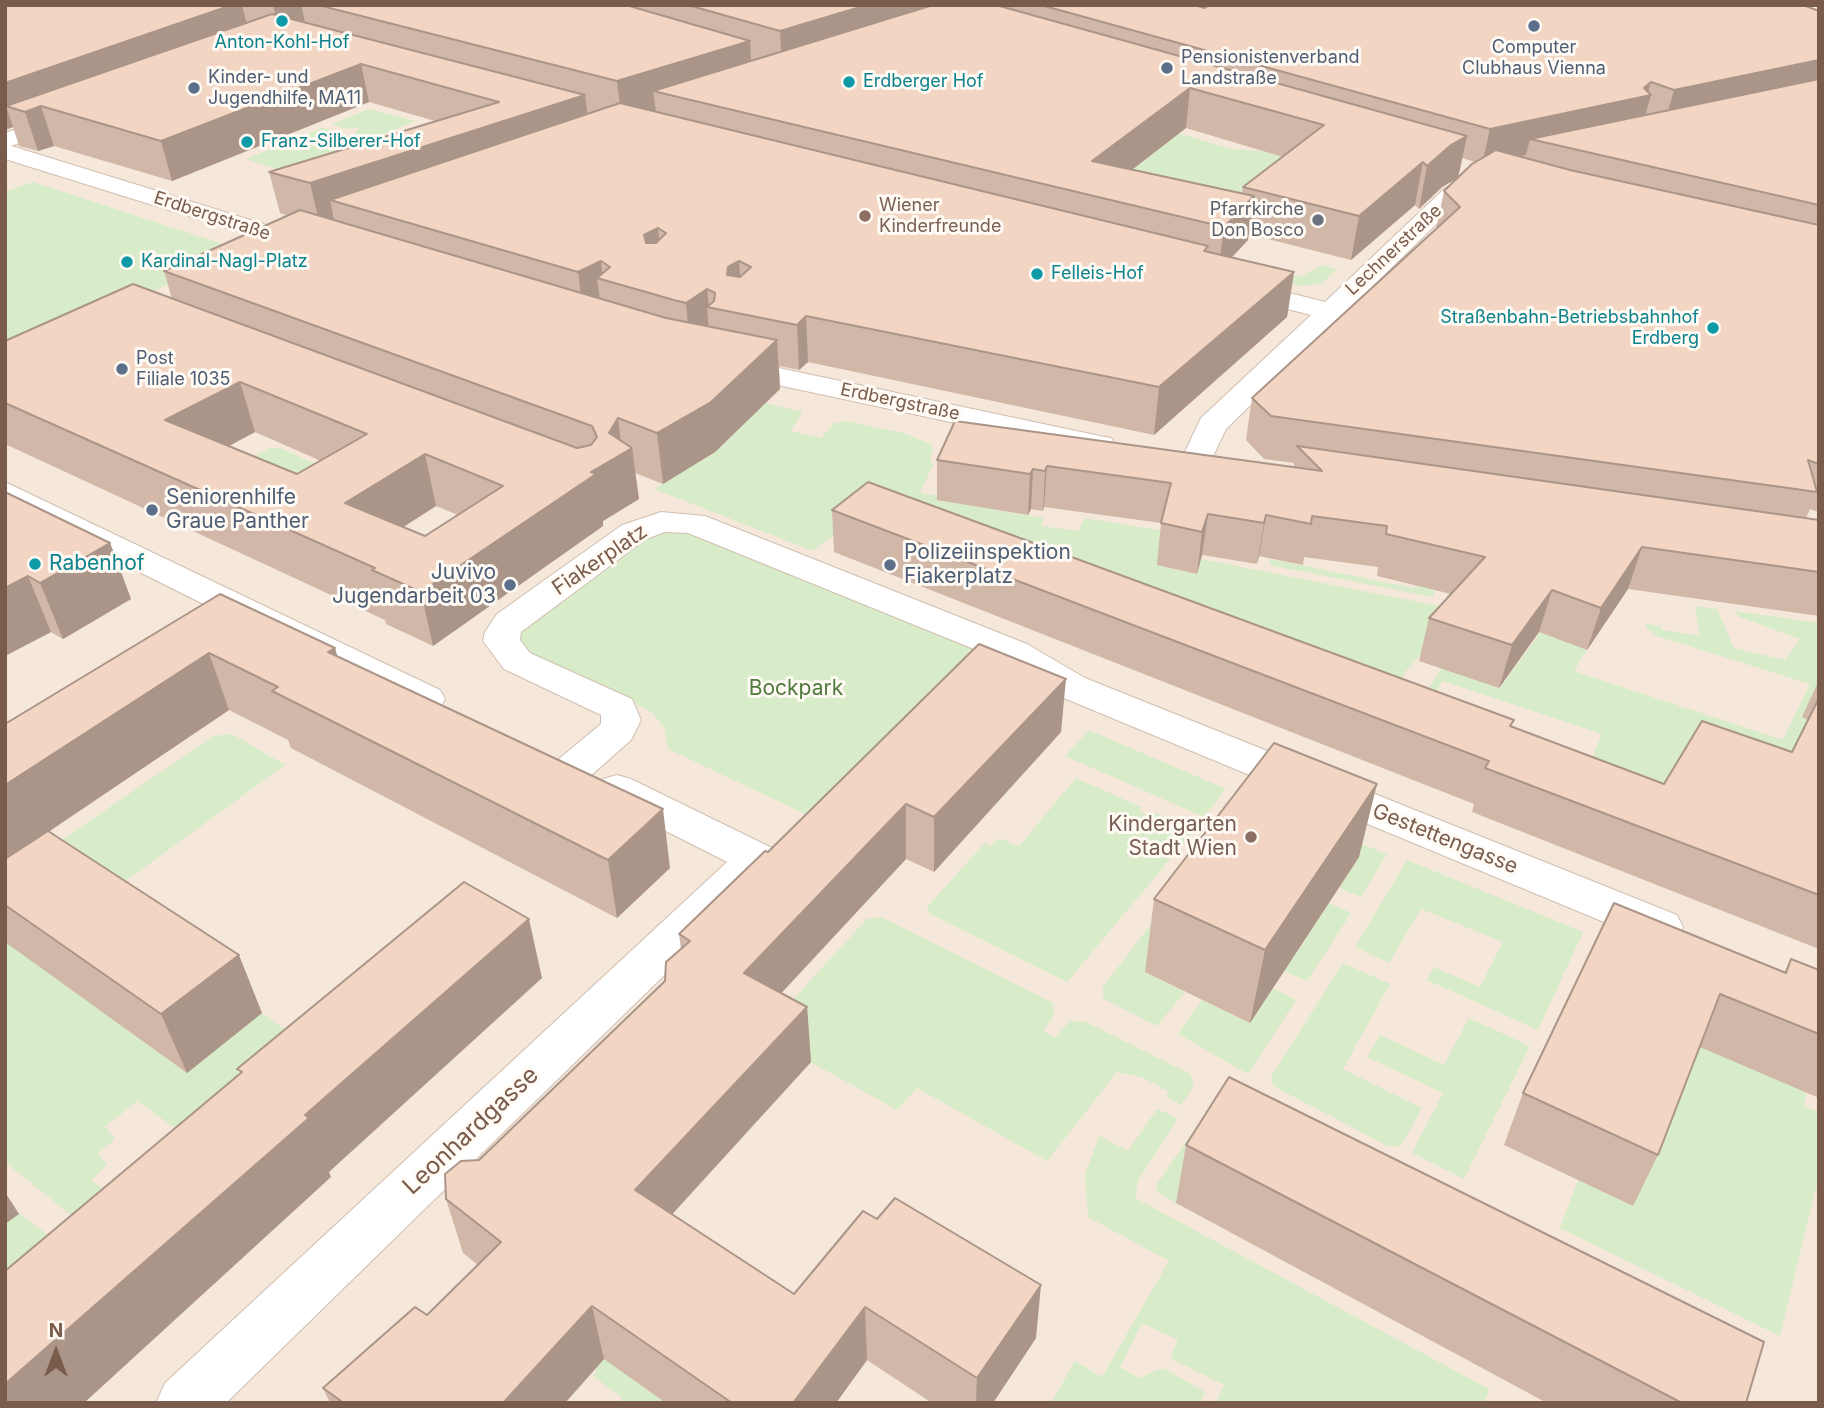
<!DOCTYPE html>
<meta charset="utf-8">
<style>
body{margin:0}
#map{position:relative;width:1824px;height:1408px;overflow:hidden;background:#fdf6ec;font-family:Inter,sans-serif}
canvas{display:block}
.frame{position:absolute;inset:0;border:7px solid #7a5c4d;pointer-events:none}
.north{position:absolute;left:21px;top:1317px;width:70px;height:70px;-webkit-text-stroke:5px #fffaf3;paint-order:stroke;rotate:0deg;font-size:19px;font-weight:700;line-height:28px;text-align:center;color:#7a5c4d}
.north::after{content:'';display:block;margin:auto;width:24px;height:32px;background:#7a5c4d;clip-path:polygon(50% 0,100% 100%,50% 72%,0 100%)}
</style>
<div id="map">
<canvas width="1824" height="1408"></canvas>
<div class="frame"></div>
<div class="north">N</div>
</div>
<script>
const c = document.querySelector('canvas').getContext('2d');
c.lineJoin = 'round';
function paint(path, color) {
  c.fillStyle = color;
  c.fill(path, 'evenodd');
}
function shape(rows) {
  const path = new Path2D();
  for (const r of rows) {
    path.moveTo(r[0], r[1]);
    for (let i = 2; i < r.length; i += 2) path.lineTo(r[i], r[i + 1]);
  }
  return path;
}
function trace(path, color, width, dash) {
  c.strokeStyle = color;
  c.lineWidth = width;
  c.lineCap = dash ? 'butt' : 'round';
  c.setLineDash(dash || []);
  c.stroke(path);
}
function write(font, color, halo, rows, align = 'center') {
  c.font = font + ' Inter,sans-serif';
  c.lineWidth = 6;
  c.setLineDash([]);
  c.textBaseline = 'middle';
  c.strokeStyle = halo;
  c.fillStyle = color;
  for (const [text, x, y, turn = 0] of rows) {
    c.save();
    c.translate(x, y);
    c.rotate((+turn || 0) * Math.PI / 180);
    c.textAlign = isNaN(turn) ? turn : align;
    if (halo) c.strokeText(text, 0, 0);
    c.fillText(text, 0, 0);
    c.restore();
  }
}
paint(shape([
 [5,5,1748,5,1819,29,1819,1403,5,1403]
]), '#f5e8da');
paint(shape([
 [369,109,415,121,372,139,353,139,345,148,283,171,246,159,322,128,343,133,340,138,351,138,360,127,347,129,332,124],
 [1118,120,1179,133,1230,149,1286,153,1241,197,1069,158],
 [33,182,241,250,240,252,5,358,5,192],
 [1323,265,1337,269,1321,284,1299,286,1277,281,1288,274,1299,277],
 [765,403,803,412,790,431,821,438,834,423,846,421,903,433,929,443,933,448,930,458,933,465,920,493,997,504,994,510,1044,518,1041,526,1079,531,1084,518,1165,531,1157,565,1196,574,1201,559,1444,607,1449,586,1477,592,1406,671,1393,692,864,511,813,551,654,489,714,453],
 [269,448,280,448,332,471,314,481,233,469],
 [674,529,694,531,993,653,822,822,668,749,665,729,652,712,534,657,523,648,520,637,523,627,652,533],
 [1271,559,1413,588,1437,579,1433,597,1269,565],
 [1568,594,1559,639,1587,650,1574,671,1783,740,1810,684,1657,636,1646,628,1646,624,1661,626,1662,630,1700,636,1695,606,1717,609,1734,648,1785,660,1800,639,1739,617,1735,611,1819,623,1819,689,1810,721,1788,764,1739,778,1680,758,1668,782,1705,797,1586,773,1602,734,1443,681,1423,713,1419,704,1442,668,1500,688],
 [1089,730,1226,789,1204,817,1065,756],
 [232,734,285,765,116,888,54,845,214,736],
 [1076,778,1141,807,1140,812,1150,816,1156,813,1189,827,1191,834,1067,982,930,914,927,907,985,843,991,847,999,838,1019,846],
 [1268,806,1387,854,1361,897,1339,888,1359,856],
 [1216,839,1145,972,1185,992,1157,1026,1104,999,1102,988],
 [1407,860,1583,932,1538,1030,1427,980,1434,967,1480,987,1503,942,1421,909,1389,963,1355,947],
 [5,878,262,1013,316,1053,206,1150,137,1101,105,1127,115,1139,98,1153,107,1165,91,1180,117,1199,108,1245,5,1162],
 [1329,903,1351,913,1307,981,1284,971],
 [881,917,1053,1003,1054,1015,1043,1031,1054,1038,1070,1021,1086,1022,1190,1074,1194,1086,1181,1105,1166,1097,1168,1091,1141,1077,1117,1072,1047,1161,917,1088,897,1110,767,1038,797,995,867,919],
 [1343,963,1390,984,1343,1069,1422,1108,1401,1146,1388,1146,1273,1086,1271,1077],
 [1273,988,1296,1000,1248,1074,1178,1034,1202,1000,1250,1023],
 [1469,1018,1530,1046,1464,1179,1412,1153,1443,1093,1367,1057,1380,1035,1444,1065],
 [1701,1032,1807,1093,1803,1106,1819,1112,1819,1175,1780,1336,1560,1228,1578,1180,1633,1206],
 [1157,1109,1178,1118,1138,1181,1135,1198,1489,1389,1484,1403,1216,1403,1224,1385,1170,1358,1178,1340,1142,1323,1120,1367,1139,1378,1163,1368,1205,1392,1200,1403,1051,1403,1075,1361,1102,1377,1169,1261,1088,1217,1085,1174,1099,1136,1128,1151],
 [1196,1127,1217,1136,1176,1203,1156,1191,1157,1184],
 [5,1203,85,1263,5,1330],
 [503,1285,667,1403,623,1403,621,1397,593,1376,597,1370,538,1332]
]), '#d8ecc9');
const minor = shape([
 [66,112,77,119,74,124,5,148,5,133,66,112],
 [1482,168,1490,170,1494,175,1490,180,1462,199,1226,429,1207,469,1196,472,1185,469,1180,462,1201,418,1311,315,1229,294,1225,288,1229,282,1239,280,1325,302,1444,189,1482,168],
 [5,482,440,690,445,699,440,708,426,711,412,708,5,505,5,482],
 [661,512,705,516,1027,644,1085,678,1677,915,1683,927,1677,939,1661,944,1645,939,1059,696,1001,660,688,533,665,532,646,539,521,632,520,640,530,653,632,699,641,720,631,740,588,778,574,782,560,778,554,768,560,758,601,724,601,715,504,669,483,641,485,632,497,614,622,525,661,512],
 [617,775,631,779,772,848,778,859,772,870,226,1403,156,1403,165,1383,727,862,603,799,597,789,603,779,617,775]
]);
const tertiary = shape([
 [5,144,315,240,319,245,315,250,297,250,5,159,5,144],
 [727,357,1100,436,1111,438,1116,445,1111,452,1100,454,717,372,712,366,717,360,727,357]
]);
trace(minor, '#d1beb0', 2);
trace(tertiary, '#d1beb0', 2);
paint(minor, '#fff');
paint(tertiary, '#fff');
paint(shape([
 [5,5,1194,5,1205,8,1819,11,1819,512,1810,509,1806,518,1819,520,1819,616,1628,589,1587,650,1539,632,1499,688,1419,661,1429,618,1451,594,1377,576,1378,567,1304,557,1303,565,1259,556,1257,564,1202,555,1197,574,1157,565,1161,523,1044,507,1043,511,1031,509,1028,515,937,500,937,460,1294,467,1294,463,1264,459,1246,440,1252,398,1436,229,1444,191,1457,178,1442,187,1419,209,1415,205,1351,260,1248,234,1248,240,1232,257,1294,272,1287,317,1154,435,808,362,799,370,779,366,780,389,715,452,663,484,635,473,639,499,603,521,603,526,433,646,386,624,385,620,5,444,5,341,172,299,164,271,289,216,280,213,269,172,435,121,369,102,172,181,54,146,38,151,19,146,13,127,5,130],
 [1186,128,1283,157,1243,187,1242,193,1132,169],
 [1462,158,1475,162,1458,178],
 [255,432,321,461,297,474,229,446],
 [436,506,458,515,425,536,403,527],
 [5,492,110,543,131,599,63,639,51,632,5,656],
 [832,510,1512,727,1664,784,1792,752,1808,720,1802,717,1819,680,1819,949,1472,812,1474,804,834,552],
 [220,594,335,648,337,657,670,868,617,918,291,748,288,740,229,710,50,831,262,1013,187,1073,5,942,5,724],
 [1061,732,934,872,906,859,781,993,807,1007,811,1062,672,1214,794,1294,1036,1338,993,1403,932,1403,867,1360,836,1403,666,1403,604,1359,565,1403,330,1403,323,1388,427,1315,478,1265,463,1253,446,1199,479,1160,665,981,681,949,679,934,768,852],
 [1359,857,1250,1023,1145,972,1154,899],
 [1614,903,1784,972,1791,959,1819,970,1819,1098,1700,1047,1658,1155,1633,1206,1504,1145,1523,1093],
 [1186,1145,1746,1403,1547,1403,1176,1203]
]), '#d1b7a8');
paint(shape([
 [232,5,242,5,251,41,41,106,54,146,38,151,25,112,6,106,13,127,5,130,5,83],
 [273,5,301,5,305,22,279,31],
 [867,5,932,5,782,71,780,31],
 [750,41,752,81,653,91,656,112,622,123,617,81],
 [1819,60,1818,91,1664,125,1674,90],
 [361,64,369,102,172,181,161,141],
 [1651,82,1647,96,1651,95,1641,130,1530,139,1526,155,1482,164,1490,129,1644,88],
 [1190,88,1186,128,1097,197,1092,161],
 [585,95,590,134,330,200,334,220,320,225,310,183],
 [1467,136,1458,178,1442,187,1419,209,1427,166,1451,145],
 [1423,162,1415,205,1351,260,1359,216],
 [1254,196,1248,240,1218,272,1224,227],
 [658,228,662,271,648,278,644,235],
 [601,261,603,280,597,278,601,308,584,317,578,272],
 [739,261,742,305,727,275,728,267],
 [1294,272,1287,317,1154,435,1159,387],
 [707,289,709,307,707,307,709,335,690,348,686,303],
 [806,316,808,362,799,370,797,325],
 [777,340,780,389,715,452,663,484,657,433],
 [240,382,255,432,182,471,165,420],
 [618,418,622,453,632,448,639,499,603,521,603,526,433,646,421,592,591,472],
 [425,454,436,506,358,556,345,503],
 [1047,466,1044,507,1043,511,1045,471],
 [1033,469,1031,509,1028,515,1030,474],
 [1208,514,1202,555,1197,574,1202,532],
 [1266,515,1259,556,1257,564,1264,523],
 [110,543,131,599,63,639,40,583],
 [1642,547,1628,589,1587,650,1601,608],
 [28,576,51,632,5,656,5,588],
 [1552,590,1539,632,1499,688,1512,645],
 [335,648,351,705,328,652],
 [209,653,229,710,5,861,5,785],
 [1066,679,1061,732,934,872,934,817],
 [1377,784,1359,857,1250,1023,1265,950],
 [906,804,906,859,749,1028,744,973],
 [663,809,670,868,617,918,608,860],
 [529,919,542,978,329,1172,331,1177,84,1403,5,1403,5,1384,305,1115],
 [239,955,262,1013,187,1073,161,1014],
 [807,1007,811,1062,645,1244,635,1190],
 [5,1192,19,1214,5,1224],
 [1041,1285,1036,1338,993,1403,976,1403,977,1378],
 [592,1306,604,1359,565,1403,503,1403],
 [865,1307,867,1360,836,1403,793,1403]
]), '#aa9588');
const building = shape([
 [5,5,232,5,5,83,5,5],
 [318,5,626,5,750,41,617,81,318,5],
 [688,5,867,5,780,31,688,5],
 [933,5,996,5,1467,136,1451,145,1427,166,1423,162,1359,216,1243,187,1324,125,1190,88,1092,161,1254,196,1224,227,653,91,933,5],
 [1041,5,1194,5,1205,8,1209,5,1803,5,1819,11,1819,60,1674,90,1651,82,1644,88,1651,95,1490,129,1041,5],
 [272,14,585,95,310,183,269,172,499,102,361,64,161,141,41,106,25,112,6,106,272,14],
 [1819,79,1819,205,1530,139,1819,79],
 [620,103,1208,246,1204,251,1294,272,1159,387,806,316,797,325,707,307,714,301,715,293,707,289,686,303,674,300,597,278,610,267,601,261,578,272,330,200,620,103],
 [658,228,666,233,656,243,646,243,644,235,658,228],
 [739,261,751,267,740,277,727,275,728,267,739,261],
 [1496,150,1570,170,1819,225,1819,464,1808,460,1817,492,1271,416,1252,398,1460,207,1444,191,1472,164,1496,150],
 [300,210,666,318,777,340,711,402,657,433,618,418,609,433,632,448,591,472,596,474,421,592,372,570,375,568,5,403,5,341,133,284,577,448,591,445,597,437,592,426,164,271,300,210],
 [240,382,367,434,297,474,165,420,240,382],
 [425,454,503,486,425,536,345,503,425,454],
 [955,421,1322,471,1297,446,1819,520,1819,572,1642,547,1601,608,1552,590,1512,645,1429,618,1485,557,1386,534,1387,526,1312,516,1311,524,1266,515,1264,523,1208,514,1202,532,1161,523,1171,483,1047,466,1045,471,1033,469,1030,474,937,460,955,421],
 [868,482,1514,720,1510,726,1664,784,1702,721,1792,752,1819,698,1819,895,1485,768,1489,761,832,510,868,482],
 [5,492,110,543,40,583,28,576,5,588,5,492],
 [220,594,335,648,328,652,663,809,608,860,272,691,278,687,209,653,5,785,5,724,220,594],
 [979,644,1066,679,934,817,906,804,744,973,807,1007,635,1190,794,1294,863,1211,877,1219,895,1198,1041,1285,977,1378,865,1307,793,1403,732,1403,592,1306,503,1403,340,1403,341,1401,323,1388,415,1307,427,1315,501,1242,446,1199,445,1174,461,1161,479,1160,665,981,666,962,690,941,679,934,765,851,768,852,979,644],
 [1274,743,1377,784,1265,950,1154,899,1274,743],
 [48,831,239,955,161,1014,5,905,5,859,48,831],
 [464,882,529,919,305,1115,309,1118,5,1384,5,1271,242,1072,237,1069,464,882],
 [1614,903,1786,973,1791,959,1819,970,1819,1034,1720,994,1658,1155,1523,1093,1614,903],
 [1229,1077,1764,1342,1746,1403,1682,1403,1186,1145,1229,1077]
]);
paint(building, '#f3d5c3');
trace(building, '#aa9588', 2);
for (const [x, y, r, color] of [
 [282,21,7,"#0f9aa8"],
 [1534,26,7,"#5c6f8a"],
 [1167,68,7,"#5c6f8a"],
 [849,82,7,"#0f9aa8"],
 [194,88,7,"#5c6f8a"],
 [247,142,7,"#0f9aa8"],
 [865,216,7,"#8d6e63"],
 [1318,220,7,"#6b7280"],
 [127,262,7,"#0f9aa8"],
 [1037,274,7,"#0f9aa8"],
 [1713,328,7,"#0f9aa8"],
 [122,369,7,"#5c6f8a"],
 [152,510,7,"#5c6f8a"],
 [35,564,7,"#0f9aa8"],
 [890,565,7,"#5c6f8a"],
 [510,585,7,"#5c6f8a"],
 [1251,837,7,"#8d6e63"]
]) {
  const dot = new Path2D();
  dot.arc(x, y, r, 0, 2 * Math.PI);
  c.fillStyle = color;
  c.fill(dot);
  trace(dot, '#fffaf3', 2.5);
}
write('18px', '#0d838f', '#fffaf3', [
 ["Anton-Kohl-Hof",282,43,"center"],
 ["Erdberger Hof",863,82],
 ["Franz-Silberer-Hof",261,142],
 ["Kardinal-Nagl-Platz",141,262],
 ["Felleis-Hof",1051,274],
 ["Straßenbahn-Betriebsbahnhof",1699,318,"right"],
 ["Erdberg",1699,339,"right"]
], 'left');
write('18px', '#4e5e75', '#fffaf3', [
 ["Computer",1534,48,"center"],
 ["Clubhaus Vienna",1534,69,"center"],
 ["Pensionistenverband",1181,58],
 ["Landstraße",1181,79],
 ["Kinder- und",208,78],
 ["Jugendhilfe, MA11",208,99],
 ["Post",136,359],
 ["Filiale 1035",136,380]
], 'left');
write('18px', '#785e54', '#fffaf3', [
 ["Wiener",879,206],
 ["Kinderfreunde",879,227]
], 'left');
write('18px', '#5b616d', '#fffaf3', [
 ["Pfarrkirche",1304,210],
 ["Don Bosco",1304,231]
], 'right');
write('18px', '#7a5c4d', '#fffaf3', [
 ["Erdbergstraße",212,216,18],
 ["Lechnerstraße",1394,250,-43],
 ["Erdbergstraße",900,402,12]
]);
write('21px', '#4e5e75', '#fffaf3', [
 ["Seniorenhilfe",166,498],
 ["Graue Panther",166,522],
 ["Polizeiinspektion",904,553],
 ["Fiakerplatz",904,577],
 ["Juvivo",496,573,"right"],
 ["Jugendarbeit 03",496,597,"right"]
], 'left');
write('21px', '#7a5c4d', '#fffaf3', [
 ["Fiakerplatz",600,560,-34],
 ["Gestettengasse",1445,839,22]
]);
write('21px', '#0d838f', '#fffaf3', [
 ["Rabenhof",49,564]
], 'left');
write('21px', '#537a41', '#fffaf3', [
 ["Bockpark",796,689]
]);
write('21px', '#785e54', '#fffaf3', [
 ["Kindergarten",1237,825],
 ["Stadt Wien",1237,849]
], 'right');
write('24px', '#7a5c4d', '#fffaf3', [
 ["Leonhardgasse",471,1131,-43]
]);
</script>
